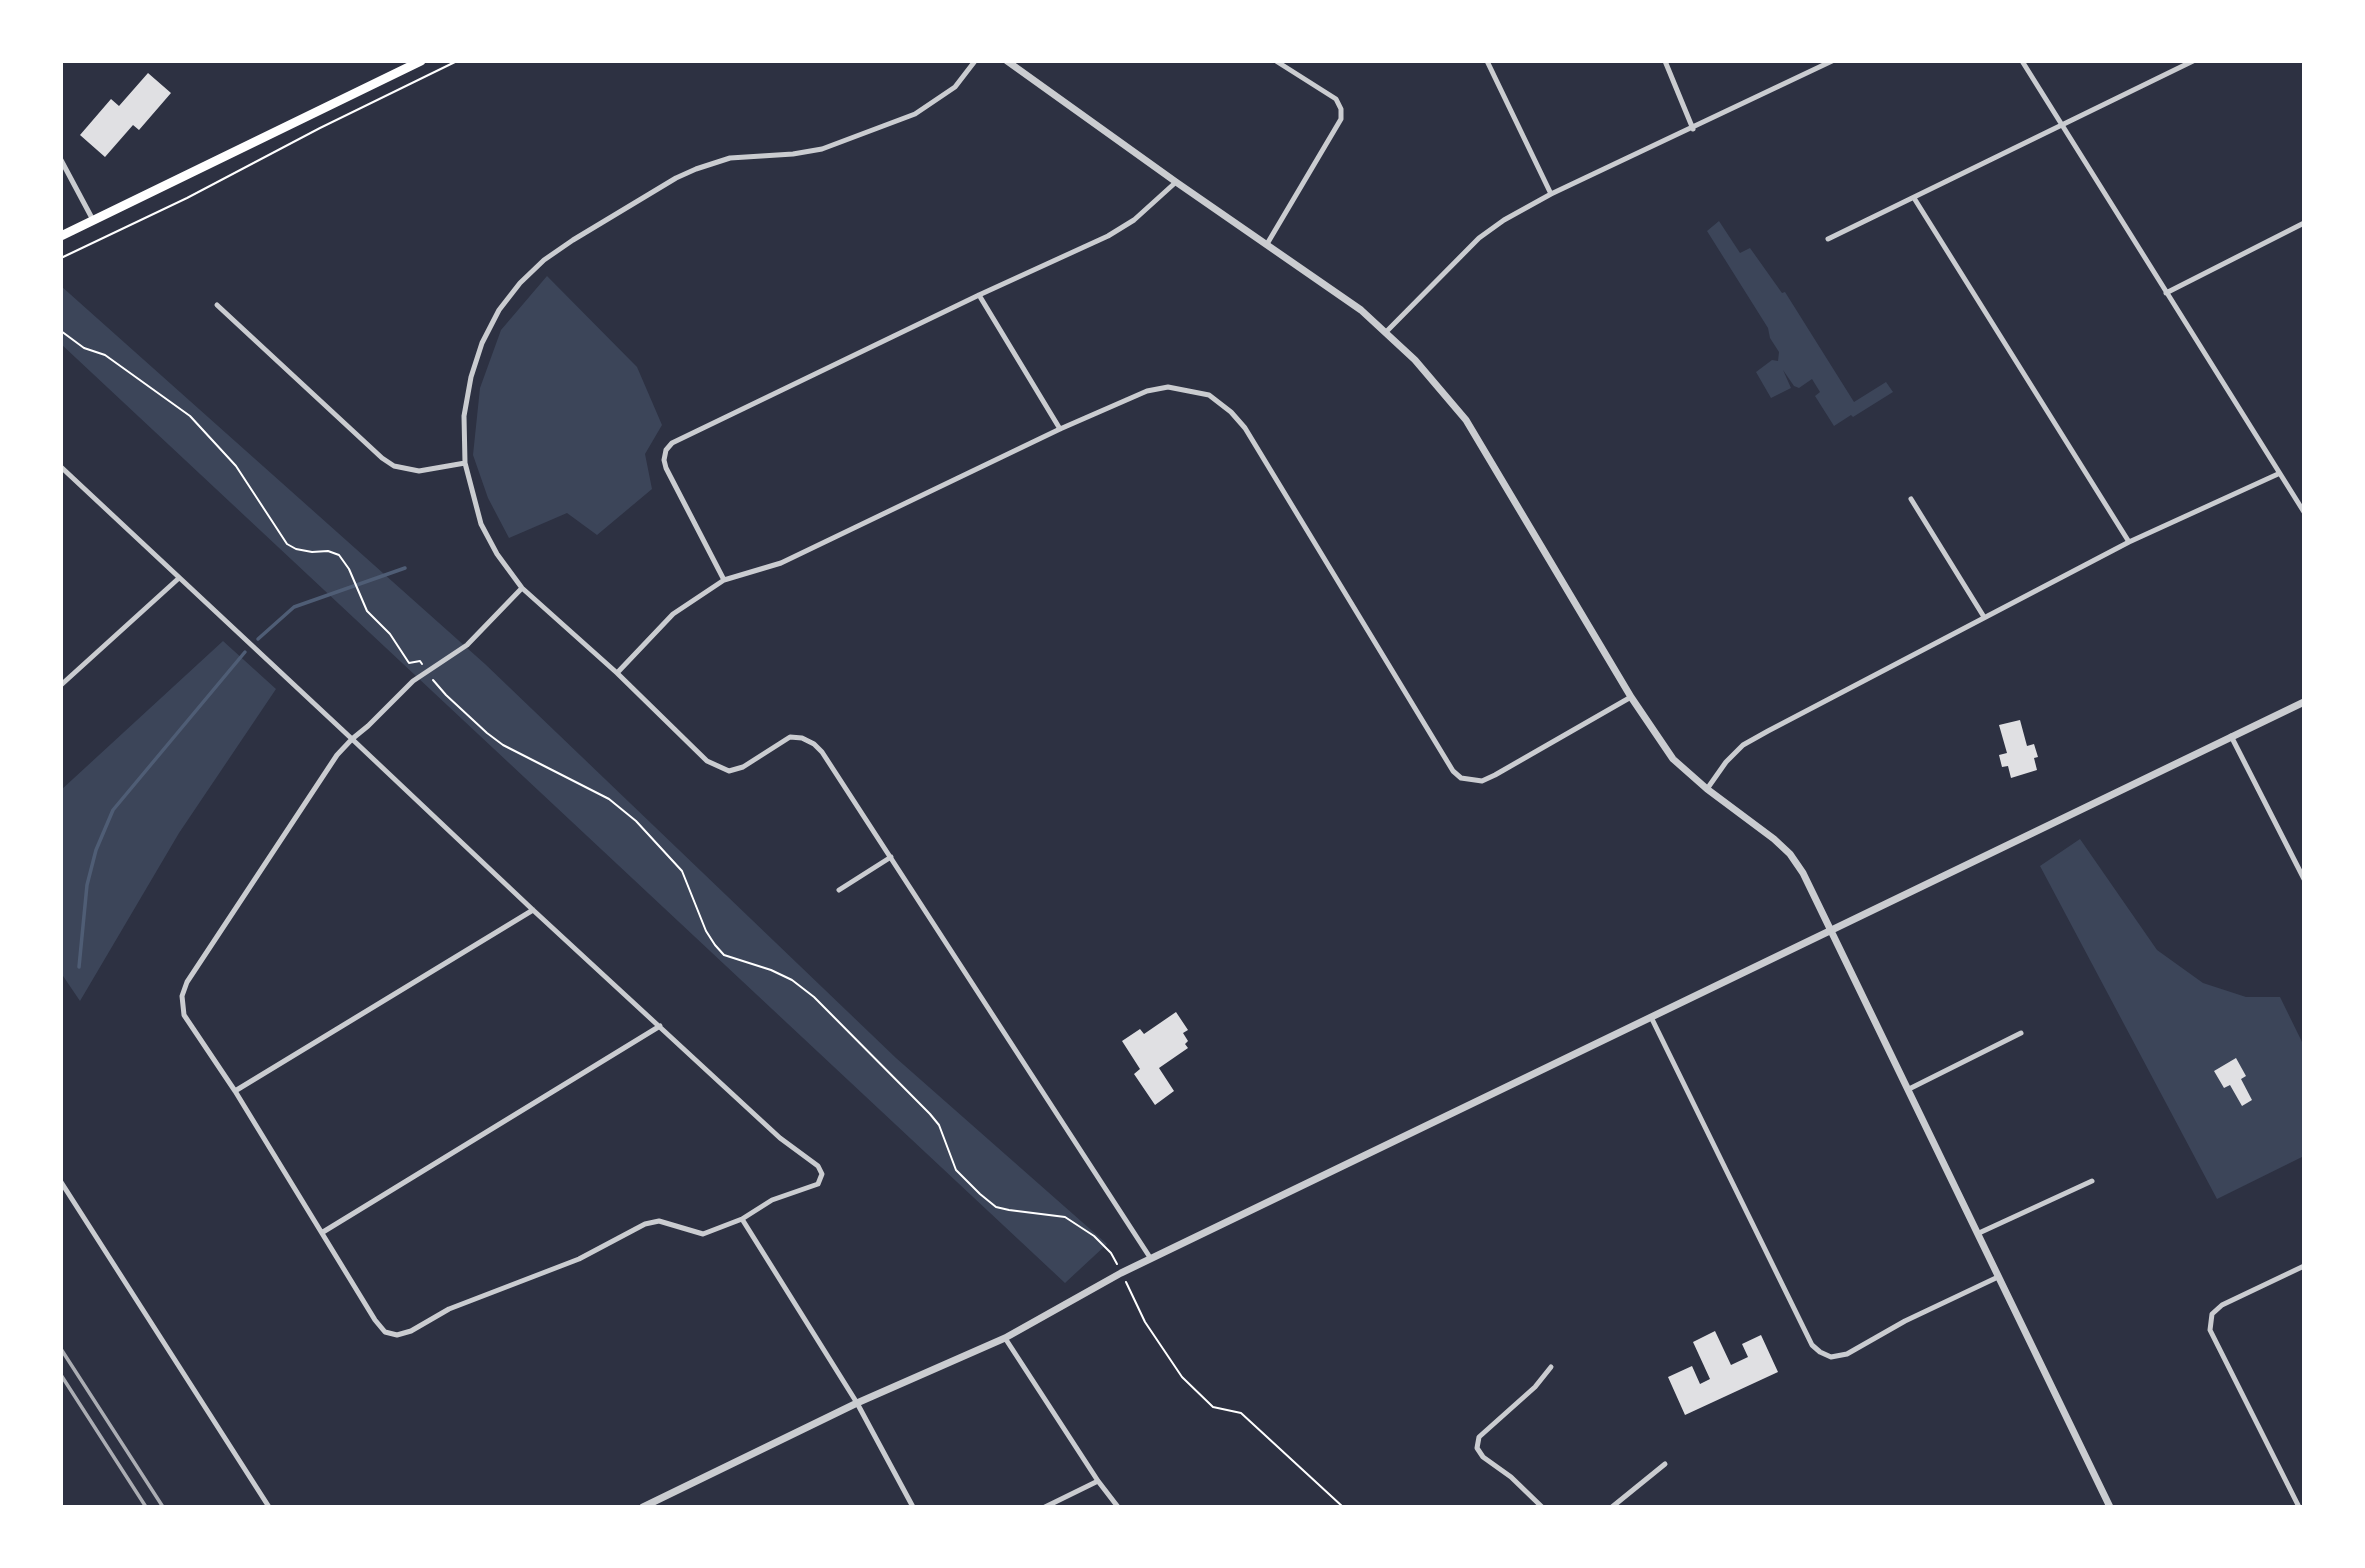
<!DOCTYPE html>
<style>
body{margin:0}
#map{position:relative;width:2365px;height:1568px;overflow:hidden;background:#2d3142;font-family:Cabin,sans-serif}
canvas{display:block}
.frame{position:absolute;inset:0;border:63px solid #fff;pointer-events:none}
</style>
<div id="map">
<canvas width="2365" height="1568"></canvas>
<div class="frame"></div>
</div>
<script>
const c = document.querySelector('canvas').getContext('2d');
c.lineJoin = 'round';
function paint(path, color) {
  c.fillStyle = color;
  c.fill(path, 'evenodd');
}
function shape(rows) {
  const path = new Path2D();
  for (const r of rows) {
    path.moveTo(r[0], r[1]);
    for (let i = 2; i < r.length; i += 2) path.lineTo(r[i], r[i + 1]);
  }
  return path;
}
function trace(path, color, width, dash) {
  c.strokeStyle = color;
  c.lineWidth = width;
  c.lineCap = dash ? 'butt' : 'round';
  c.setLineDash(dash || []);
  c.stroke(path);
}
paint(shape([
 [1719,221,1740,253,1750,248,1782,293,1785,292,1854,402,1886,382,1893,392,1853,417,1851,415,1834,426,1815,396,1820,392,1812,379,1799,388,1794,386,1783,370,1791,388,1771,398,1756,372,1772,360,1778,361,1779,352,1770,338,1768,328,1707,231],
 [547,276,637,367,662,425,645,454,652,489,597,535,567,513,509,538,488,498,473,455,480,388,501,330],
 [61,286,485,664,896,1058,1107,1244,1065,1283,61,344],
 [223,641,276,689,179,833,80,1001,61,973,61,790],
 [2080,839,2157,950,2203,983,2246,997,2280,997,2304,1046,2304,1156,2217,1199,2040,866]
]), '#3c4559');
trace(shape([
 [258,639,294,607,405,568],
 [79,967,87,885,96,850,113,810,245,652]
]), '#4f5d75', 3.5);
paint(shape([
 [148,73,171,93,139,130,133,125,105,157,80,135,111,99,119,106],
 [2020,720,2027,746,2034,744,2038,757,2034,758,2037,770,2011,778,2008,766,2002,767,1999,755,2007,753,1999,725],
 [1176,1012,1188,1030,1183,1033,1188,1041,1185,1044,1188,1048,1159,1068,1174,1091,1155,1105,1134,1074,1140,1069,1122,1041,1140,1029,1144,1034],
 [2236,1058,2246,1076,2241,1079,2252,1100,2242,1106,2230,1085,2224,1088,2214,1071],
 [1715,1331,1731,1365,1748,1357,1742,1344,1761,1335,1778,1372,1685,1415,1668,1377,1692,1366,1700,1384,1710,1379,1693,1342]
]), '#e0e0e3');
trace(shape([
 [61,258,187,198,320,128,457,61],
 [61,331,84,348,105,355,190,416,236,466,287,544,296,549,312,552,328,551,339,555,349,569,367,611,390,634,409,663,420,661,422,664],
 [433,680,446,695,487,733,503,745,609,799,636,821,682,871,706,931,715,945,724,955,771,970,792,980,814,997,930,1114,939,1125,956,1170,980,1194,996,1207,1009,1210,1065,1217,1094,1236,1111,1253,1117,1264],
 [1126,1282,1145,1322,1182,1377,1213,1407,1241,1413,1343,1507]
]), '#fff', 2);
trace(shape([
 [975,61,955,87,915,114,822,149,793,154,730,158,696,169,676,178,573,240,544,260,520,283,499,310,482,343,471,377,464,416,465,463,481,524,497,554,522,588,617,673,707,761,729,771,743,767,790,737,802,738,814,744,822,752,1151,1259],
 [1487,61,1551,194],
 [1665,61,1693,129],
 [2022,61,2304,512],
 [61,160,93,220],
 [1914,198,2129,542],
 [1828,239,2193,61],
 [1267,244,1341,119,1341,109,1336,99,1276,61],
 [2166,293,2304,223],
 [979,295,1060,429],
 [217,305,382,458,394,466,419,471,465,463],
 [1386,332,1479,238,1504,220,1551,194,1832,61],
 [61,467,352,739,533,910,780,1138,818,1166,822,1174,818,1184,772,1200,742,1219,703,1234,659,1221,645,1224,579,1259,449,1309,411,1331,397,1335,385,1332,375,1320,235,1091,184,1015,182,996,187,982,337,755,352,739,368,726,413,681,467,645,522,588],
 [1911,499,1984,617],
 [724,580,666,468,664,460,666,450,672,443,979,295,1108,236,1134,220,1176,182],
 [617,673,673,614,724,580,781,563,1060,429,1147,391,1168,387,1209,395,1231,412,1245,428,1453,771,1461,778,1482,781,1495,775,1631,697],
 [61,685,179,578],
 [2231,736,2304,879],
 [1707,789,1726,762,1743,745,1768,731,2129,542,2278,474],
 [839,890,891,857],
 [1651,1017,1812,1345,1820,1352,1831,1357,1847,1354,1905,1321,1998,1277],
 [1909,1089,2021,1033],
 [235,1091,533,910],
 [61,1182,269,1507],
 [742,1219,857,1403,913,1507],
 [323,1232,660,1026],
 [1979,1233,2092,1181],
 [1005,1338,1098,1481,1118,1507],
 [1045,1507,1098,1481],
 [1542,1507,1511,1477,1483,1457,1477,1448,1479,1437,1535,1387,1551,1367],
 [1612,1507,1665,1464],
 [2299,1507,2210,1330,2212,1314,2222,1305,2304,1266]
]), '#caccd0', 5);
trace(shape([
 [1007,61,1176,182,1361,310,1415,360,1466,420,1631,697,1673,759,1707,789,1774,839,1790,854,1803,873,2110,1507],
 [643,1507,857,1403,1005,1338,1121,1273,2304,702]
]), '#caccd0', 7);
trace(shape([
 [61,236,421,61]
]), '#fff', 9);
trace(shape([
 [61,1349,163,1507],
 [61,1375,146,1507]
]), '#abadb3', 3.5);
</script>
